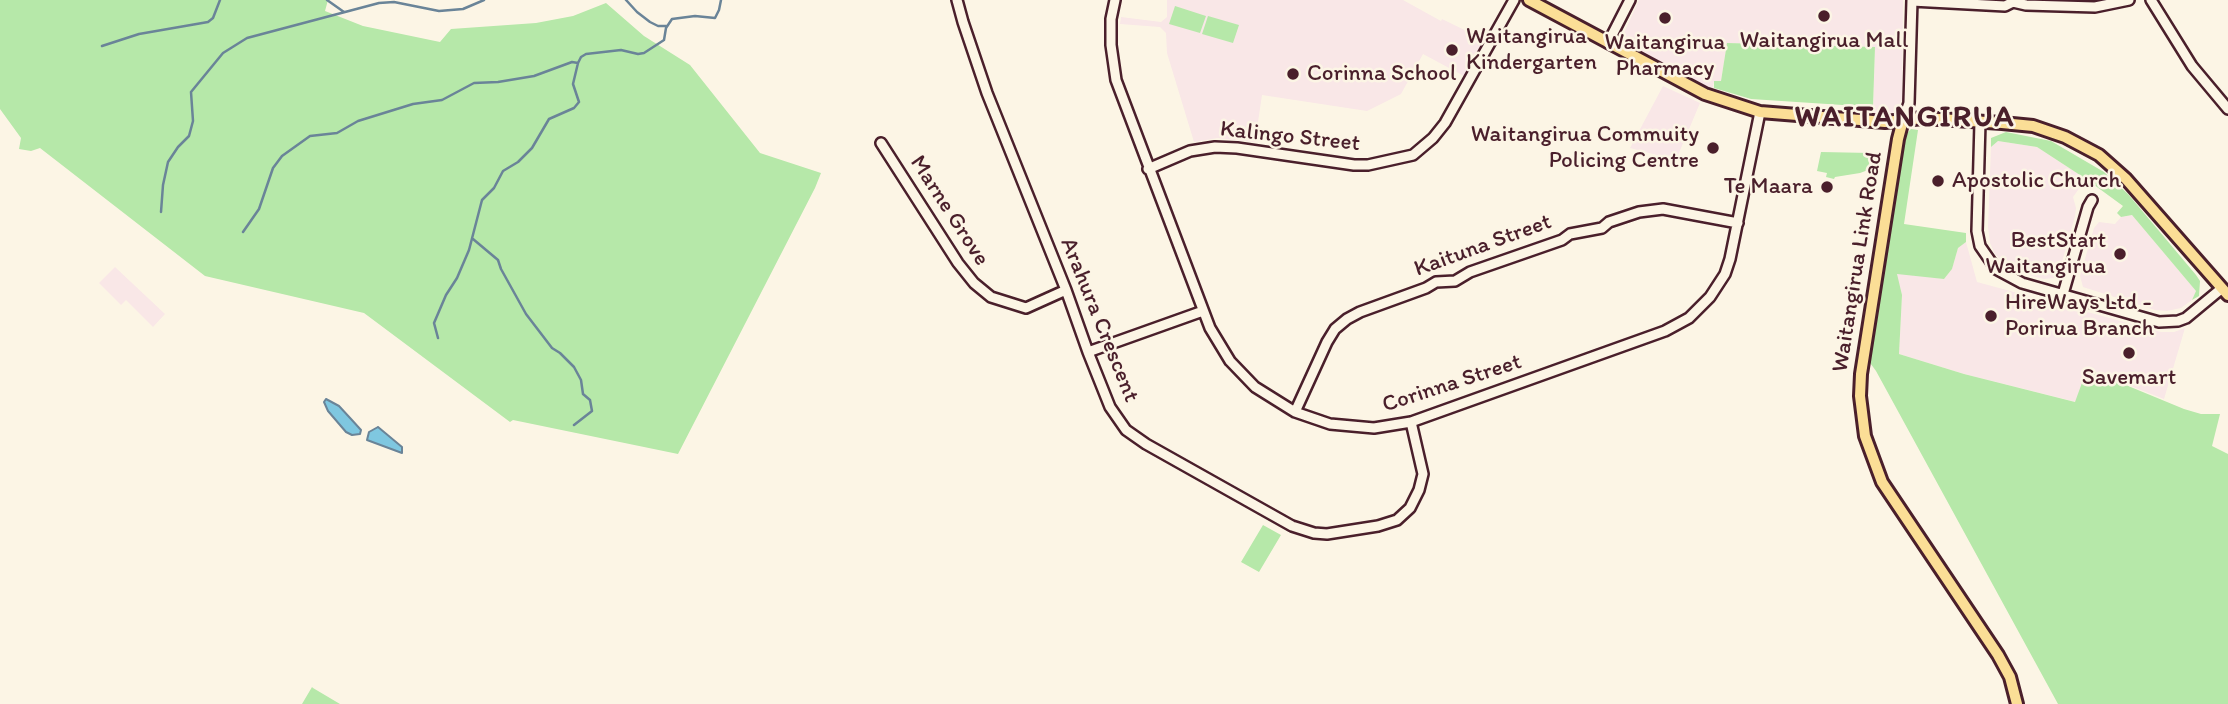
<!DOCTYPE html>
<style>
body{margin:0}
canvas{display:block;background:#fcf5e5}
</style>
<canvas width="2228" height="704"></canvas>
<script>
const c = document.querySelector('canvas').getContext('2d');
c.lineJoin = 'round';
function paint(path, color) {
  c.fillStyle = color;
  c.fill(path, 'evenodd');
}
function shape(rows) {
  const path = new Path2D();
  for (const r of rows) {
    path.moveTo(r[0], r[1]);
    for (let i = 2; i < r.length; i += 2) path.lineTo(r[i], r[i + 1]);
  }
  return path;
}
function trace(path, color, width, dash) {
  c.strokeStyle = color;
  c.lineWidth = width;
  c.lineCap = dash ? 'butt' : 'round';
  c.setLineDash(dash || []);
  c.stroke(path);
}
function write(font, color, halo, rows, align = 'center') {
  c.font = font + ' Itim,sans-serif';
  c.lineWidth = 5;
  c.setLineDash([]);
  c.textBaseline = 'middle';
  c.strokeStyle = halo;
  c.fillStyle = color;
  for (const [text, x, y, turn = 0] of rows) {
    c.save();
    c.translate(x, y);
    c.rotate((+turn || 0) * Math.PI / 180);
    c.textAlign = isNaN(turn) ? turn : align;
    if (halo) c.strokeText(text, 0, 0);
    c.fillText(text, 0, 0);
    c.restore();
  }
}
paint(shape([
 [1167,0,1403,0,1441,21,1442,19,1485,40,1464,76,1423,54,1401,94,1367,111,1262,95,1255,142,1218,138,1194,142,1167,53,1166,33,1160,27,1120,24,1121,17,1161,22,1167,17],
 [1639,0,1903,0,1902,99,1896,111,1889,115,1873,114,1875,47,1727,43,1721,81,1714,81,1712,90,1628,44,1624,33],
 [1663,86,1700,103,1676,160,1630,148],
 [1998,141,2037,147,2086,179,2073,197,2076,208,2075,216,2060,269,2054,278,2044,279,2032,276,2007,266,1995,254,1990,243,1988,227,1991,147],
 [2132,215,2196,291,2192,300,2181,308,2167,311,2155,310,2083,287,2080,276,2094,228,2099,222,2115,224,2121,217],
 [1966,242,1977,282,2161,332,2174,332,2185,328,2164,399,2087,369,2076,402,1964,374,1899,354,1902,295,1896,273,1944,279,1952,269,1958,248],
 [115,267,165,314,153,327,126,300,121,305,99,283]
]), '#f9e7e7');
paint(shape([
 [0,0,328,0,325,11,363,26,440,42,451,29,536,23,573,16,606,3,644,36,690,65,760,153,821,173,815,188,678,454,513,420,510,422,364,313,205,276,40,148,31,151,19,149,21,138,0,109],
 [1175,6,1206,16,1200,33,1169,24],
 [1208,16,1239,25,1233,43,1202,34],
 [1727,43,1875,47,1873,107,1751,99,1714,88,1714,81,1721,81],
 [1911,129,1918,130,1904,224,1966,233,1966,242,1958,248,1952,269,1944,279,1897,274,1902,295,1899,354,1964,374,2075,402,2087,369,2184,409,2201,414,2220,414,2212,446,2228,454,2228,704,2058,704,1876,371,1868,360,1903,143,1905,135],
 [2006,132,2051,141,2104,172,2128,194,2196,275,2200,281,2199,296,2192,300,2196,291,2132,215,2121,217,2117,213,2123,206,2086,179,2037,147,1998,141,1991,147,1991,138],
 [1821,152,1871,153,1868,170,1860,173,1835,177,1834,179,1826,177,1827,173,1817,171],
 [1263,525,1281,535,1259,572,1241,562],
 [312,687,313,688,340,704,302,704]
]), '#b6e8a9');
const water = shape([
 [326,399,339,406,351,419,361,430,360,434,352,435,346,432,328,411,324,402,326,399],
 [378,427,402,447,402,453,367,440,369,432,378,427]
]);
paint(water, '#7fc7e0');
trace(water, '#6a8498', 2);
trace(shape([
 [327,0,344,12],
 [626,0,637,12,650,22,658,26,666,26],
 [102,46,139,34,208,22,213,18,220,0],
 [161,212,163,185,168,162,178,147,189,136,193,121,191,92,223,53,247,38,379,3,394,2,439,11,463,9,484,0],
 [243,232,259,209,273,168,282,156,310,136,337,133,358,121,413,104,442,100,474,83,498,82,534,76,572,62,578,63,581,57,586,54,621,50,638,54,644,53,664,40,666,28,672,19,695,16,715,18,719,10,721,0],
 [473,239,498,260,501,269,526,314,552,348,560,353,574,367,581,380,583,394,590,400,592,411,574,425],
 [438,338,434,323,446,295,457,278,469,250,482,200,494,188,503,171,518,162,532,148,549,119,574,108,579,102,573,84,578,63]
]), '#6a8498', 2.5);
const minor = shape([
 [957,0,963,22,987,93,1066,290,1088,352,1110,407,1126,430,1146,444,1292,526,1314,533,1327,534,1378,526,1397,520,1410,508,1419,490,1423,474,1411,422],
 [1115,0,1111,19,1111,45,1116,80,1210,328,1230,361,1255,387,1295,412,1330,424,1374,428,1411,422,1665,331,1689,318,1710,297,1725,274,1730,259,1760,112],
 [2151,0,2192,66,2228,109],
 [1912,1,2005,6,2013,2,2026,5,2095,7,2129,0],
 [1608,43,1630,0],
 [1903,120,1909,103,1912,0],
 [1980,122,1977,231,1980,246,1996,269,2022,283,2159,322,2178,321,2186,318,2221,289],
 [881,143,958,263,974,283,991,297,1026,308,1066,290],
 [1148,169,1190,151,1215,147,1237,148,1354,165,1368,165,1413,155,1433,138,1445,123,1514,0],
 [2063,294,2088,207,2092,200],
 [1088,352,1203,311],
 [1295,412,1327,342,1335,329,1347,319,1360,312,1426,288,1436,282,1455,281,1470,272,1562,240,1570,234,1602,228,1609,222,1639,212,1663,209,1738,223]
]);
const major = shape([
 [1529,0,1705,94,1760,112,1885,122,1923,118,2002,123,2033,126,2065,137,2099,155,2126,179,2228,295],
 [1903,120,1898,139,1861,374,1860,396,1865,436,1882,482,1998,655,2010,677,2017,704]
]);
trace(minor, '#4a1f2b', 14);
trace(major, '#4a1f2b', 16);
trace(minor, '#fcf5e5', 9);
trace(major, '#fbde96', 10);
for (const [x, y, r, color] of [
 [1824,16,7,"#4a1f2b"],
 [1665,18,7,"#4a1f2b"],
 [1452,50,7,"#4a1f2b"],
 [1293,74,7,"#4a1f2b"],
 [1713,148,7,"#4a1f2b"],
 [1938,181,7,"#4a1f2b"],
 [1827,187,7,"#4a1f2b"],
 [2120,254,7,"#4a1f2b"],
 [1991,316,7,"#4a1f2b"],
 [2129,353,7,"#4a1f2b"]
]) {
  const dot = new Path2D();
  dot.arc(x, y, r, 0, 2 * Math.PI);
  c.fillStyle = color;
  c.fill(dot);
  trace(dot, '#fcf5e5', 2.5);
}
write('23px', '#4a1f2b', '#fcf5e5', [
 ["Waitangirua",1466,37],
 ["Kindergarten",1466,63],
 ["Waitangirua Mall",1824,41,"center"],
 ["Waitangirua",1665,43,"center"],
 ["Pharmacy",1665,69,"center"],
 ["Corinna School",1307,74],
 ["Waitangirua Commuity",1699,135,"right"],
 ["Policing Centre",1699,161,"right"],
 ["Apostolic Church",1952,181],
 ["Te Maara",1813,187,"right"],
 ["BestStart",2106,241,"right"],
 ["Waitangirua",2106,267,"right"],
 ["HireWays Ltd -",2005,303],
 ["Porirua Branch",2005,329],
 ["Savemart",2129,378,"center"]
], 'left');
write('23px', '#4a1f2b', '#fcf5e5', [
 ["Kalingo Street",1290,137,6],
 ["Marne Grove",949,211,57],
 ["Kaituna Street",1483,246,-20],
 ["Waitangirua Link Road",1858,262,-81],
 ["Arahura Crescent",1099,320,68],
 ["Corinna Street",1452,384,-18]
]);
c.letterSpacing = '2px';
write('bold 30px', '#4a1f2b', '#fcf5e5', [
 ["WAITANGIRUA",1905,118]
]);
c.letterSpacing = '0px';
</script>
